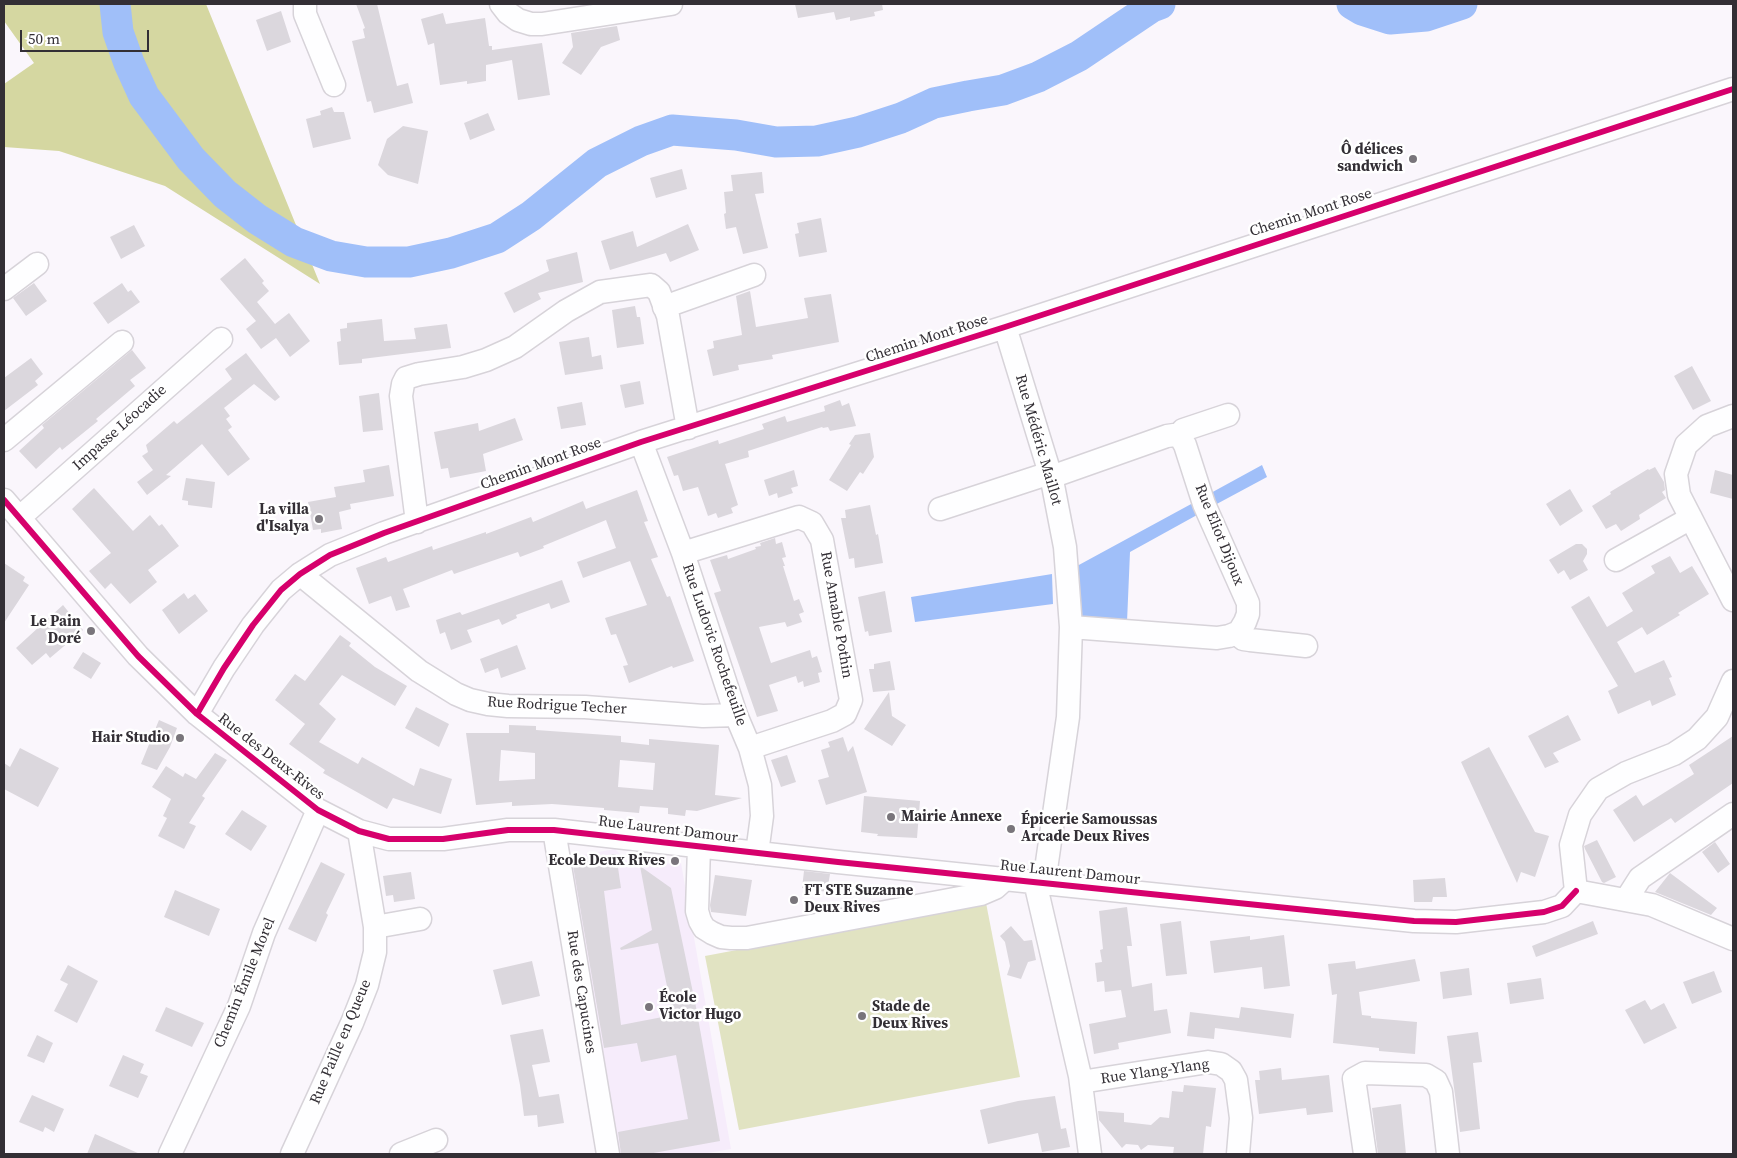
<!DOCTYPE html>
<meta charset="utf-8">
<style>
body{margin:0}
#map{position:relative;width:1737px;height:1158px;overflow:hidden;background:#faf6fc;font-family:"Source Serif 4",serif}
canvas{display:block}
.frame{position:absolute;inset:0;border:5px solid #332f35;pointer-events:none}
.scale{position:absolute;left:20px;top:30px;width:129px;height:22px;box-sizing:border-box;border:2px solid #332f35;border-top:0;padding-left:6px;font-size:15px;line-height:18px;white-space:nowrap;color:#332f35;-webkit-text-stroke:4px #fff;paint-order:stroke}
</style>
<div id="map">
<canvas width="1737" height="1158"></canvas>
<div class="frame"></div>
<div class="scale">50 m</div>
</div>
<script>
const c = document.querySelector('canvas').getContext('2d');
c.lineJoin = 'round';
function paint(path, color) {
  c.fillStyle = color;
  c.fill(path, 'evenodd');
}
function shape(rows) {
  const path = new Path2D();
  for (const r of rows) {
    path.moveTo(r[0], r[1]);
    for (let i = 2; i < r.length; i += 2) path.lineTo(r[i], r[i + 1]);
  }
  return path;
}
function trace(path, color, width, dash) {
  c.strokeStyle = color;
  c.lineWidth = width;
  c.lineCap = dash ? 'butt' : 'round';
  c.setLineDash(dash || []);
  c.stroke(path);
}
function write(font, color, halo, rows, align = 'center') {
  c.font = font + ' "Source Serif 4",serif';
  c.lineWidth = 5;
  c.setLineDash([]);
  c.textBaseline = 'middle';
  c.strokeStyle = halo;
  c.fillStyle = color;
  for (const [text, x, y, turn = 0] of rows) {
    c.save();
    c.translate(x, y);
    c.rotate((+turn || 0) * Math.PI / 180);
    c.textAlign = isNaN(turn) ? turn : align;
    if (halo) c.strokeText(text, 0, 0);
    c.fillText(text, 0, 0);
    c.restore();
  }
}
paint(shape([
 [615,849,631,865,681,863,731,1149,702,1154,620,1154,565,858]
]), '#f6ecfb');
paint(shape([
 [986,903,1020,1077,739,1130,705,956]
]), '#e1e3c2');
paint(shape([
 [4,4,206,4,320,284,165,186,59,151,4,147,4,84,34,63,4,21]
]), '#d5d7a1');
paint(shape([
 [1262,465,1267,477,1213,506,1209,494],
 [1193,503,1197,515,1130,552,1127,622,1085,620,1081,614,1077,566],
 [1052,574,1053,604,915,622,911,597]
]), '#a0bff9');
trace(shape([
 [115,4,118,32,129,63,144,96,191,159,225,194,257,219,294,242,331,256,366,262,409,262,451,253,497,238,531,216,597,163,641,141,672,130,736,135,776,142,817,141,858,132,901,118,934,103,968,96,1003,90,1038,77,1079,56,1152,7,1160,4],
 [1352,4,1362,10,1390,19,1426,16,1462,4]
]), '#a0bff9', 31);
paint(shape([
 [356,4,377,4,397,86,408,83,413,103,374,113,371,101,367,102,352,41,365,38,363,29,365,28],
 [795,4,882,4,883,10,874,12,875,16,850,21,850,17,836,20,834,12,798,18],
 [281,11,291,42,267,51,256,20],
 [443,13,446,24,485,18,489,46,492,46,492,50,542,43,550,95,518,100,512,60,486,65,486,81,467,84,467,81,440,85,434,43,428,45,421,19],
 [617,26,620,40,601,47,581,75,562,63,573,47,571,33],
 [332,107,334,112,344,112,351,139,313,148,306,119,321,115,320,111],
 [488,113,495,130,470,140,464,123],
 [403,126,428,131,418,184,388,175,378,165,387,139],
 [682,169,687,189,656,198,650,178],
 [762,172,764,193,755,194,768,248,743,254,736,227,726,229,724,214,726,213,724,192,733,191,731,175],
 [821,218,827,252,799,257,795,234,799,233,797,223],
 [688,224,699,250,670,262,666,253,610,270,601,241,633,231,637,247],
 [134,225,145,246,121,259,110,237],
 [577,252,583,282,538,293,541,299,514,313,504,293,549,271,546,260],
 [245,258,264,281,262,283,269,291,257,302,275,324,289,313,310,341,290,357,276,338,261,349,246,329,256,321,220,279],
 [34,283,47,301,26,316,13,298],
 [122,283,128,292,131,290,140,302,108,324,93,303],
 [750,291,756,327,808,318,804,298,831,294,839,342,772,355,773,359,738,365,739,370,713,376,707,350,714,348,713,341,742,335,736,296],
 [635,306,637,317,640,317,644,344,617,348,612,310],
 [382,319,384,341,416,339,414,328,447,324,451,348,362,359,362,363,339,365,337,342,341,341,340,329,347,328,347,323],
 [589,337,592,357,601,355,603,369,565,375,559,342],
 [132,350,146,368,130,380,135,386,96,419,98,421,62,450,60,447,36,469,19,451,44,428,42,425],
 [246,353,280,397,275,401,254,384,224,408,230,416,226,419,232,427,228,430,250,459,228,476,202,444,166,475,171,476,147,495,137,482,153,470,142,456,148,452,146,445,174,421,177,424,232,379,225,369],
 [31,358,43,374,35,381,38,385,4,411,4,378],
 [1692,366,1711,401,1693,410,1674,376],
 [640,381,644,404,625,408,620,385],
 [379,393,383,430,363,432,359,396],
 [840,400,842,406,849,403,856,426,830,431,828,427,823,428,822,427,748,451,749,457,725,464,738,505,731,508,733,513,718,518,716,513,708,516,698,487,683,491,678,475,674,476,667,457,718,440,719,444,764,429,762,424,785,416,787,422,825,411,824,406],
 [582,402,586,425,561,429,557,407],
 [515,418,523,440,483,454,486,471,450,478,448,468,441,469,434,432,478,423,479,431],
 [870,433,874,457,863,474,860,472,847,491,829,480,851,445,849,444,855,435],
 [389,465,394,496,350,504,351,509,339,512,342,529,321,533,321,529,313,530,308,502,336,497,334,487,365,482,363,470],
 [1655,467,1664,482,1665,490,1662,492,1666,498,1639,515,1640,519,1621,531,1616,524,1606,529,1592,506,1611,494,1610,492,1648,469,1649,470],
 [794,470,798,486,791,488,793,493,778,498,777,493,769,496,764,480],
 [1715,470,1733,475,1733,499,1710,493],
 [186,478,215,482,212,508,188,505,188,501,182,500],
 [94,488,133,531,150,515,159,526,162,524,179,546,148,570,157,582,130,604,111,583,105,589,89,571,111,553,72,509],
 [1570,489,1583,511,1560,526,1546,504],
 [637,490,648,521,644,522,658,557,651,559,667,597,670,596,694,661,673,668,672,666,629,683,623,666,628,665,616,634,611,635,605,618,647,605,630,561,583,578,577,562,616,548,606,520,543,546,544,548,520,557,518,552,454,574,452,570,403,589,410,607,396,611,391,596,369,604,356,568,386,557,388,562,432,546,433,550,486,532,486,534,531,517,533,522,583,501,586,509],
 [870,505,876,535,878,534,883,563,855,568,854,558,849,559,841,518,846,518,845,510],
 [775,538,776,544,782,542,786,557,782,558,785,566,783,566,794,601,799,599,804,612,799,614,802,622,787,627,785,622,759,627,771,663,810,650,812,658,817,656,822,672,818,673,820,682,804,687,803,681,798,683,796,676,769,685,778,711,757,717,714,593,721,591,710,560,727,555,728,559,756,549,755,547,761,546,760,543],
 [1576,544,1582,544,1587,549,1587,554,1583,561,1588,570,1570,580,1564,570,1558,574,1549,560],
 [1670,556,1680,573,1692,566,1709,594,1678,613,1680,615,1647,635,1642,627,1617,642,1635,673,1664,660,1672,677,1669,678,1676,695,1652,706,1650,700,1618,714,1608,691,1618,686,1571,607,1589,596,1607,627,1633,611,1622,593,1655,573,1651,566],
 [4,563,25,577,23,581,29,585,4,623],
 [562,580,570,602,551,609,549,603,516,615,517,618,502,625,499,619,467,630,472,642,451,650,445,632,440,634,436,620,460,612,462,615],
 [885,591,892,632,869,636,868,631,865,632,858,597],
 [184,593,188,599,195,594,208,611,179,634,162,610],
 [63,605,83,630,50,658,46,653,32,665,16,648],
 [340,635,351,643,349,646,375,667,407,686,395,706,342,675,319,704,336,719,319,742,358,764,362,757,414,786,420,768,452,779,441,814,393,798,387,809,323,773,325,770,289,744,305,724,275,700,295,674,305,681],
 [517,645,526,669,501,678,498,668,485,673,480,659],
 [83,652,101,663,91,679,73,668],
 [890,661,895,690,873,692,869,669,874,669,874,664],
 [889,692,892,716,906,725,892,746,864,729],
 [416,707,449,724,439,747,405,728],
 [1568,715,1581,740,1553,753,1559,762,1545,768,1528,736],
 [159,720,177,728,170,747,157,770,141,764],
 [509,725,536,726,536,730,621,736,621,742,649,745,649,739,719,745,715,795,742,798,697,811,686,810,685,816,668,814,668,808,640,806,639,813,604,810,604,808,552,804,512,806,512,802,476,805,466,733,509,733],
 [501,750,535,753,535,779,499,781],
 [620,760,655,763,653,790,618,787],
 [1733,736,1733,783,1675,823,1671,818,1634,842,1613,810,1636,795,1643,806,1694,774,1689,765],
 [843,737,848,752,853,746,867,792,826,805,818,780,829,777,821,750,830,747,828,742],
 [1489,747,1535,832,1549,836,1535,877,1521,872,1517,883,1461,762],
 [20,748,59,768,38,807,4,789,4,763,10,767],
 [215,753,227,760,202,796,205,798,189,823,196,826,184,849,158,836,167,818,163,816,171,799,152,787,166,766,183,777,185,773,196,779],
 [787,755,796,782,781,787,771,760],
 [864,796,920,801,917,838,877,836,878,834,861,832],
 [242,810,267,826,251,851,225,834],
 [1597,840,1616,877,1604,883,1602,882,1585,849,1584,846],
 [1715,842,1730,864,1718,873,1702,852],
 [616,854,621,888,604,891,621,1025,673,1015,658,943,621,950,620,948,652,930,640,866,671,888,696,1007,720,1141,648,1154,621,1154,618,1132,688,1119,676,1055,641,1062,637,1043,604,1048,572,860],
 [321,862,345,874,326,913,328,915,316,942,288,929],
 [804,871,830,874,827,892,802,888],
 [411,872,415,899,394,902,393,895,386,896,383,876],
 [1670,873,1717,908,1711,915,1655,892],
 [715,875,752,880,746,916,711,912,710,905],
 [1445,878,1447,897,1433,897,1432,902,1414,902,1413,880],
 [175,890,220,909,209,936,164,917],
 [1127,907,1132,946,1127,946,1132,987,1152,983,1154,1011,1167,1009,1171,1033,1118,1043,1119,1049,1094,1054,1089,1024,1126,1017,1121,990,1105,992,1104,981,1097,982,1095,963,1102,962,1100,950,1103,949,1099,911],
 [1181,921,1187,974,1166,976,1160,924],
 [1593,921,1598,934,1536,957,1532,946],
 [1011,926,1024,941,1032,940,1036,960,1028,962,1021,979,1007,975,1010,966,1005,942,1000,936],
 [1284,935,1290,986,1264,989,1262,967,1214,973,1210,941,1250,936,1250,940],
 [1415,959,1420,981,1359,992,1362,1015,1371,1016,1371,1018,1417,1022,1415,1054,1379,1051,1379,1048,1333,1043,1337,994,1332,995,1328,964,1355,961,1356,969],
 [532,961,540,996,502,1005,493,970],
 [68,965,98,981,77,1023,54,1011,68,984,60,980],
 [1469,968,1472,995,1443,999,1440,972],
 [1714,971,1722,992,1692,1004,1683,982],
 [1541,978,1544,999,1510,1004,1507,983],
 [1645,1000,1651,1010,1664,1003,1677,1028,1644,1044,1625,1010],
 [166,1007,204,1023,192,1047,155,1031],
 [1241,1007,1294,1014,1291,1038,1215,1028,1214,1039,1187,1036,1190,1012,1239,1018],
 [543,1029,550,1062,532,1065,539,1097,559,1094,564,1123,538,1127,537,1115,524,1116,520,1085,510,1035],
 [1478,1032,1482,1062,1473,1063,1480,1129,1460,1132,1447,1036],
 [37,1035,53,1043,44,1063,27,1056],
 [123,1055,144,1064,140,1073,148,1076,138,1098,109,1086],
 [1281,1068,1282,1080,1329,1075,1333,1112,1307,1115,1306,1108,1259,1114,1255,1080,1260,1080,1259,1071],
 [1184,1085,1216,1088,1211,1127,1206,1126,1203,1154,1173,1154,1174,1147,1148,1145,1141,1150,1138,1145,1126,1144,1122,1148,1099,1120,1098,1111,1124,1113,1124,1122,1151,1125,1160,1117,1169,1118,1172,1091,1183,1092],
 [32,1095,64,1109,54,1132,45,1127,43,1132,19,1122],
 [1055,1096,1061,1129,1066,1128,1070,1147,1042,1152,1038,1133,988,1144,980,1110,1018,1101],
 [1401,1104,1406,1154,1378,1154,1372,1108],
 [95,1134,140,1154,87,1154]
]), '#dbd7dd');
const minor = shape([
 [305,4,305,14,334,85],
 [501,4,508,13,518,20,531,24,542,24,671,4],
 [4,289,37,264],
 [664,307,754,275],
 [1005,327,1052,480,1065,547,1071,627,1068,717,1044,883],
 [1733,416,1707,426,1686,445,1676,474,1679,495,1733,600],
 [4,440,122,342],
 [641,442,683,553,736,715,750,748,760,785,762,816,757,853],
 [1051,477,1167,436,1174,435,1178,436,1183,430,1228,415],
 [4,500,138,656,197,714,318,810,359,831,389,839,443,839,508,830,554,830,838,862,1414,921,1456,922,1544,912,1562,906,1576,891],
 [940,509,1050,473],
 [19,518,221,339],
 [417,522,401,396,403,384,406,378,419,374,463,367,486,360,515,347,566,311,600,292,651,285,659,292,668,316,688,428],
 [683,553,799,517,812,523,822,540,851,700,845,714,832,721,750,748],
 [1616,560,1691,518],
 [300,574,419,671,456,694,470,700,488,704,508,706,585,707,703,716,736,715],
 [1071,627,1217,638,1229,636,1239,632,1245,622,1248,614,1248,603,1204,504,1185,445,1181,438,1178,436],
 [1237,633,1243,639,1250,640,1306,646],
 [197,714,224,668,253,625,281,590,300,574,330,555,384,533,641,442,1005,327,1733,89],
 [554,830,608,1154],
 [699,847,697,911,700,921,704,928,712,933,721,937,731,938,747,938,981,894,995,888,1005,879],
 [1035,882,1080,1076,1090,1154],
 [1576,891,1571,845,1580,815,1598,789,1626,773,1674,754,1697,739,1717,717,1733,681],
 [1576,891,1652,905,1733,939],
 [1626,900,1640,878,1733,814],
 [375,927,420,919],
 [1081,1082,1208,1062,1221,1064,1231,1071,1236,1080,1241,1118,1238,1154],
 [170,1154,239,1006,264,933,318,810],
 [292,1154,352,1023,367,985,375,952,375,927,359,831],
 [401,1154,436,1140],
 [1365,1154,1354,1079,1365,1073,1426,1075,1436,1081,1441,1092,1448,1154]
]);
trace(minor, '#d7d3d9', 25);
trace(minor, '#fefeff', 22);
trace(shape([
 [4,500,138,656,197,714,318,810,359,831,389,839,443,839,508,830,554,830,838,862,1414,921,1456,922,1544,912,1562,906,1576,891],
 [197,714,224,668,253,625,281,590,300,574,330,555,384,533,641,442,1005,327,1733,89]
]), '#d6006c', 6);
for (const [x, y, r, color] of [
 [1413,159,5,"#79757b"],
 [319,519,5,"#79757b"],
 [91,631,5,"#79757b"],
 [180,738,5,"#79757b"],
 [891,817,5,"#79757b"],
 [1011,829,5,"#79757b"],
 [675,861,5,"#79757b"],
 [794,900,5,"#79757b"],
 [649,1007,5,"#79757b"],
 [862,1016,5,"#79757b"]
]) {
  const dot = new Path2D();
  dot.arc(x, y, r, 0, 2 * Math.PI);
  c.fillStyle = color;
  c.fill(dot);
  trace(dot, '#fff', 2);
}
write('bold 15px', '#332f35', '#fff', [
 ["Ô délices",1403,150],
 ["sandwich",1403,167],
 ["La villa",309,510],
 ["d'Isalya",309,527],
 ["Le Pain",81,622],
 ["Doré",81,639],
 ["Hair Studio",170,738],
 ["Mairie Annexe",901,817,"left"],
 ["Épicerie Samoussas",1021,820,"left"],
 ["Arcade Deux Rives",1021,837,"left"],
 ["Ecole Deux Rives",665,861],
 ["FT STE Suzanne",804,891,"left"],
 ["Deux Rives",804,908,"left"],
 ["École",659,998,"left"],
 ["Victor Hugo",659,1015,"left"],
 ["Stade de",872,1007,"left"],
 ["Deux Rives",872,1024,"left"]
], 'right');
write('15px', '#332f35', '#fff', [
 ["Chemin Mont Rose",1311,213,-18],
 ["Chemin Mont Rose",927,339,-18],
 ["Impasse Léocadie",120,428,-42],
 ["Rue Médéric Maillot",1038,440,74],
 ["Chemin Mont Rose",541,464,-20],
 ["Rue Eliot Dijoux",1219,535,68],
 ["Rue Amable Pothin",836,615,80],
 ["Rue Ludovic Rochefeuille",714,645,71],
 ["Rue Rodrigue Techer",557,706,3],
 ["Rue des Deux-Rives",271,757,38],
 ["Rue Laurent Damour",668,830,7],
 ["Rue Laurent Damour",1070,873,6],
 ["Chemin Émile Morel",245,983,-68],
 ["Rue des Capucines",581,992,81],
 ["Rue Paille en Queue",341,1042,-67],
 ["Rue Ylang-Ylang",1155,1072,-8]
]);
</script>
